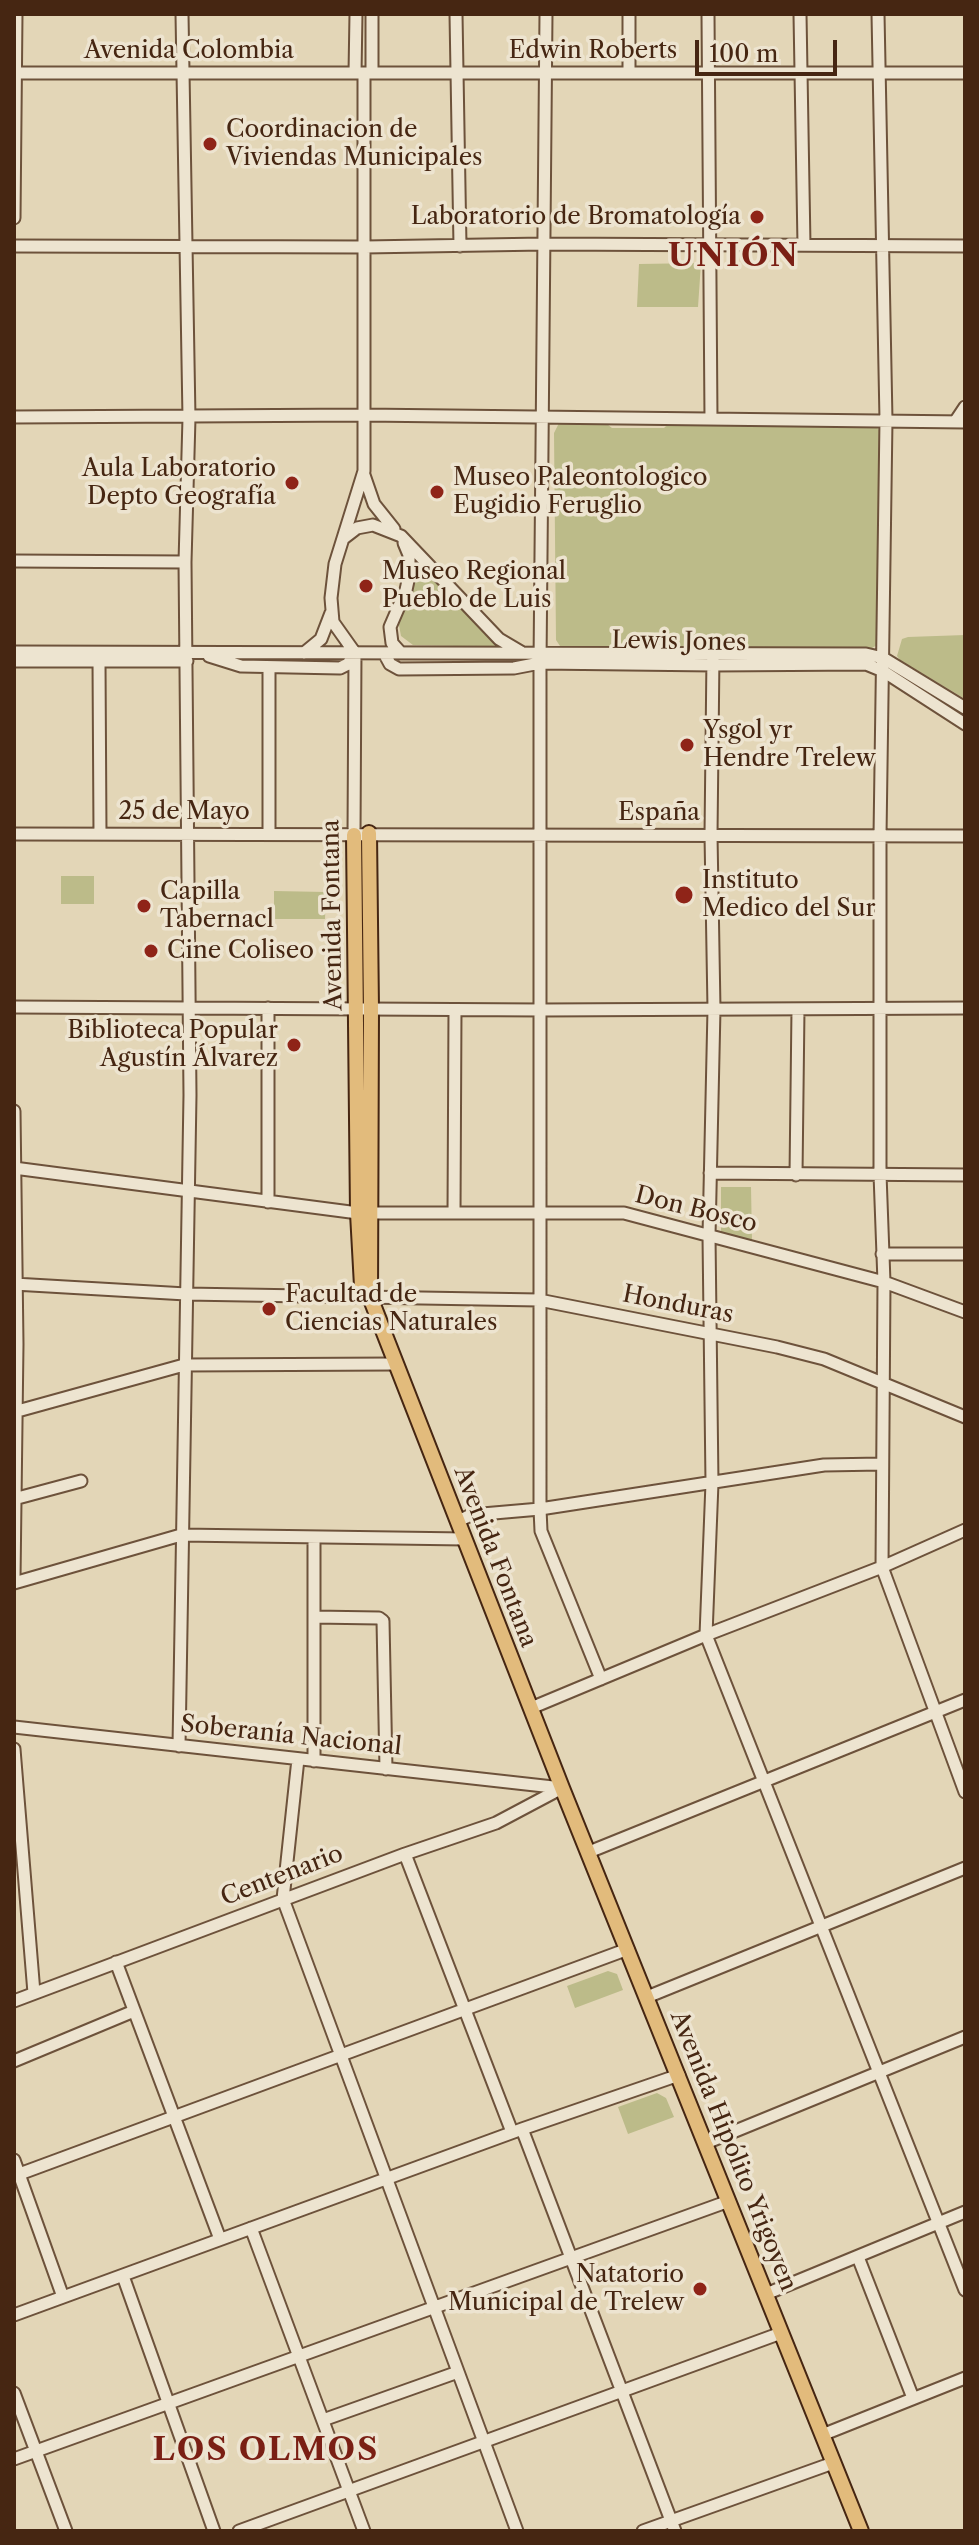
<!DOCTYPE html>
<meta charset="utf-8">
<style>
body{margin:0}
#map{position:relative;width:979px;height:2545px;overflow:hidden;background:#e3d6b7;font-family:"Libre Caslon Text",serif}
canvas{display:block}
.frame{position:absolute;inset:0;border:16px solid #462612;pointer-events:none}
.scale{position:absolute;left:695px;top:40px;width:142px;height:36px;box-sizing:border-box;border:4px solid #462612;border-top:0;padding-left:10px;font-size:24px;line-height:28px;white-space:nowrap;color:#462612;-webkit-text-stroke:6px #ede4d0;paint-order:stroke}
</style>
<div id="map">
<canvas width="979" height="2545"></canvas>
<div class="frame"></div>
<div class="scale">100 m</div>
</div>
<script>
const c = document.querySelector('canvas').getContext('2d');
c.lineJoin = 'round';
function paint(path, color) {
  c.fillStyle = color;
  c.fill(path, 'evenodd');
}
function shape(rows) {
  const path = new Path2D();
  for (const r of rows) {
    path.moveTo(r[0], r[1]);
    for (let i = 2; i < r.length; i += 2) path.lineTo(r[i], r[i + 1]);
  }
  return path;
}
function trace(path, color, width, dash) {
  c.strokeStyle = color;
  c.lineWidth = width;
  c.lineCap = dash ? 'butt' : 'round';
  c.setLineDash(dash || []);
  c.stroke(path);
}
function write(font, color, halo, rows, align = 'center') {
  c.font = font + ' "Libre Caslon Text",serif';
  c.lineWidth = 7;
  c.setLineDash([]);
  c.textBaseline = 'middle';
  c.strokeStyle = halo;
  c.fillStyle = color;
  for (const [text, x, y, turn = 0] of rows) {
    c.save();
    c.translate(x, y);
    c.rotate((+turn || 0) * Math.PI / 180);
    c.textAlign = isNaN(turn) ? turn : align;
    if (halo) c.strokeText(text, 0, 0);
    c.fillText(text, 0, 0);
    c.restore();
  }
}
paint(shape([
 [701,263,698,307,637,307,639,264],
 [560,421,603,421,612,428,664,428,670,422,876,426,879,430,879,644,872,648,560,646,556,640,554,433],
 [412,555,500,644,499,647,413,645,401,636,398,620,409,600,414,581],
 [965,635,965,699,900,660,897,656,902,639,908,637],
 [61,876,94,876,94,904,61,904],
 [274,891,326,892,325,919,274,919],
 [721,1187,751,1187,752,1240,721,1235],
 [608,1971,617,1974,623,1990,575,2008,567,1986],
 [657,2093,666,2098,674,2117,628,2134,618,2107]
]), '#bcbb89');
const minor = shape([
 [456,14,460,246],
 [546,14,540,663,540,1509,541,1531,601,1679],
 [708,14,711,419],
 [800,14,804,245],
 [878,14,886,420,880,836,880,1174,884,1282,882,1567,965,1792],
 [629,72,629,14],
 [14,73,965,73],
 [355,73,356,14],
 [372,73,372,14],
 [14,218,16,14],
 [14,246,365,247,543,244,965,246],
 [14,417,364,415,965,422],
 [955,422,965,407],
 [364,475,374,504,394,529],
 [344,538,357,528,373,525,401,536,499,639,521,652],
 [14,561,185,562],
 [14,652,866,654,883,658,965,708],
 [304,653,321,639,331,613],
 [384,653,390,664,399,669,514,668,540,663,714,665,866,664,883,671,965,724],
 [401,653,392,643,390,627,406,590,409,576,409,555,404,543],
 [713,655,711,835,714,1009,709,1236,712,1483,706,1635,965,2290],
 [209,656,241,666,340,668,348,664,355,653],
 [14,661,187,661],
 [99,661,100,834],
 [14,834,965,836],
 [269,834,269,667],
 [354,835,355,653,333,622,331,598,335,564,364,471,364,73],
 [14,1007,542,1010,965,1008],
 [14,1111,17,1344,14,1579],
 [14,1168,358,1213,624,1213,884,1282,965,1312],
 [710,1173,965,1175],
 [796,1175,798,1009],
 [268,1202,268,1008],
 [454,1213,455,1010],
 [882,1254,965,1254],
 [14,1284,186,1294,539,1300,777,1347,824,1359,965,1417],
 [14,1412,184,1365,396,1364],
 [14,1499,81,1481],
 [458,1521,471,1515,540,1509,824,1465,881,1464],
 [14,1583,181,1535,465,1539],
 [314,1617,379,1618,383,1621,386,1769],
 [531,1708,706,1635,882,1567,965,1530],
 [14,1727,562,1788],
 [179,1746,190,1095,185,562,189,418,182,14],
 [14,1749,34,1993],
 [298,1759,283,1899,517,2531],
 [314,1761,314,1539],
 [589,1852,965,1700],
 [405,1854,512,2132],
 [116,1962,220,2239],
 [647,1997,965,1868],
 [14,2001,405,1854,496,1823,562,1788],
 [14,2061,134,2011],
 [522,2129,675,2531],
 [706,2143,965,2037],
 [14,2160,63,2297],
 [14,2176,628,1949],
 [251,2228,364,2531],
 [858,2257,913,2398],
 [123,2276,214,2531],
 [766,2294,965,2212],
 [14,2315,522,2129,679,2075],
 [14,2393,66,2531],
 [323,2420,458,2372],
 [822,2435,965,2378],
 [14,2459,729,2201],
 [239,2531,781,2333],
 [643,2531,833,2463]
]);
const major = shape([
 [369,833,371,1009,370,1297],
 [354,835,358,1213,362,1286,370,1297,562,1788,861,2531]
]);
trace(minor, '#6d523b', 15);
trace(major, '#462612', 18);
trace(minor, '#ede4d0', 11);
trace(major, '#e2bb7c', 14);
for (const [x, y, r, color] of [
 [210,144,8,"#8f2418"],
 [757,217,8,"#8f2418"],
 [292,483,8,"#8f2418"],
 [437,492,8,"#8f2418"],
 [366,586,8,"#8f2418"],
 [687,745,8,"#8f2418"],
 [684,895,10,"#8f2418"],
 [144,906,8,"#8f2418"],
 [151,951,8,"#8f2418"],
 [294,1045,8,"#8f2418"],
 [269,1309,8,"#8f2418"],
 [700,2289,8,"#8f2418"]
]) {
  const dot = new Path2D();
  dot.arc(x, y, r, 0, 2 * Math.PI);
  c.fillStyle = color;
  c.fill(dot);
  trace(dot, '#ede4d0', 3);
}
write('24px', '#462612', '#ede4d0', [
 ["Avenida Colombia",189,51],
 ["Edwin Roberts",593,51],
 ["Lewis Jones",679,642,1],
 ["25 de Mayo",184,812],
 ["España",659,813],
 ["Avenida Fontana",333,915,-91],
 ["Don Bosco",696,1210,14],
 ["Honduras",678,1305,11],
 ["Avenida Fontana",495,1557,69],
 ["Soberanía Nacional",291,1736,6],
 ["Centenario",282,1876,-21],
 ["Avenida Hipólito Yrigoyen",733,2151,68]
]);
write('24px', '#462612', '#ede4d0', [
 ["Coordinacion de",226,130],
 ["Viviendas Municipales",226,158],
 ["Laboratorio de Bromatología",741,217,"right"],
 ["Aula Laboratorio",276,469,"right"],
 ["Depto Geografía",276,497,"right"],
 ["Museo Paleontologico",453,478],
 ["Eugidio Feruglio",453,506],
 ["Museo Regional",382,572],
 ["Pueblo de Luis",382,600],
 ["Ysgol yr",703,731],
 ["Hendre Trelew",703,759],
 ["Instituto",702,881],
 ["Medico del Sur",702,909],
 ["Capilla",160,892],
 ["Tabernacl",160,920],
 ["Cine Coliseo",167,951],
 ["Biblioteca Popular",278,1031,"right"],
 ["Agustín Álvarez",278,1059,"right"],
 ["Facultad de",285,1295],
 ["Ciencias Naturales",285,1323],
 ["Natatorio",684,2275,"right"],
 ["Municipal de Trelew",684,2303,"right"]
], 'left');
c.letterSpacing = '2px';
write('bold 32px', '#7a1f14', '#ede4d0', [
 ["UNIÓN",734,257],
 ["LOS OLMOS",266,2451]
]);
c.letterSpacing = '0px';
</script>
